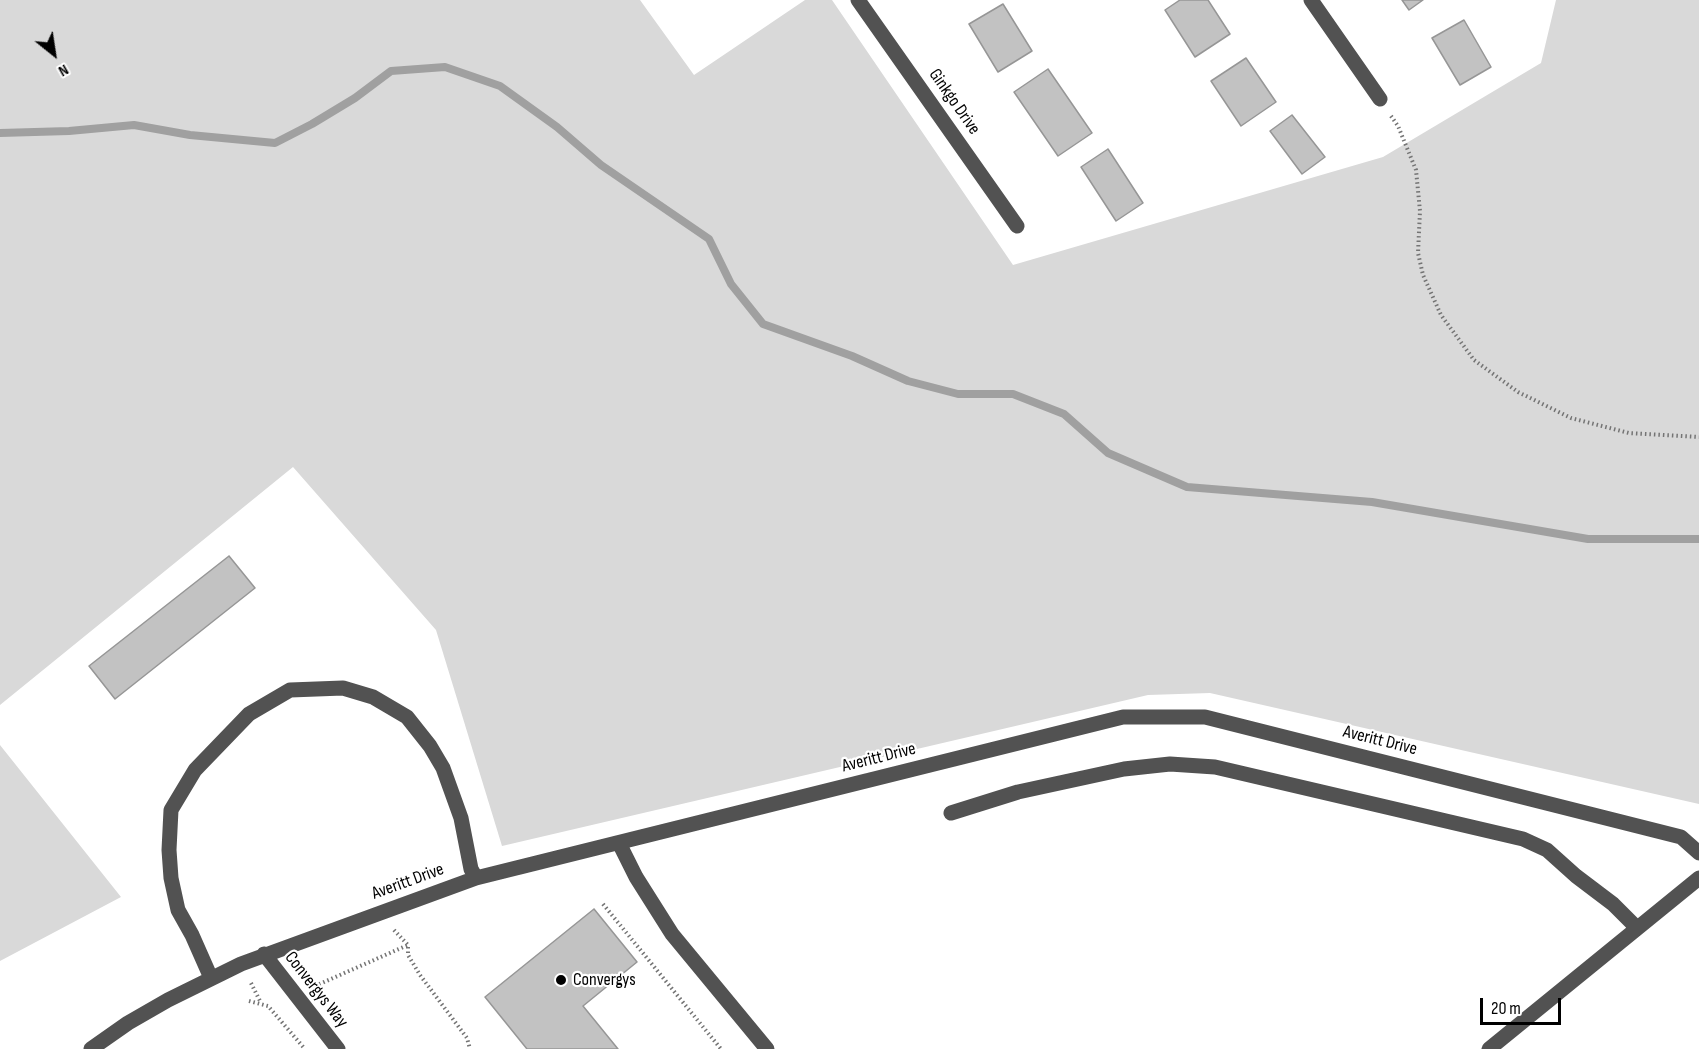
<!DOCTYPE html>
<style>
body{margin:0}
#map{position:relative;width:1699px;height:1049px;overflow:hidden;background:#fff;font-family:"Sofia Sans Condensed",sans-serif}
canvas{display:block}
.north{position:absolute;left:24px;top:24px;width:60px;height:60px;-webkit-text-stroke:4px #fff;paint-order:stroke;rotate:150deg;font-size:16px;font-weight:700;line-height:24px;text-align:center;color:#000}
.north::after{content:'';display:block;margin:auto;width:21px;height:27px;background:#000;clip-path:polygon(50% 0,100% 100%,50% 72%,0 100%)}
.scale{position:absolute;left:1480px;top:998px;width:81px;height:27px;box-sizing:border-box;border:3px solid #000;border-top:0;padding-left:8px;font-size:18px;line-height:21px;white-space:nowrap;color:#000;-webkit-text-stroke:4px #fff;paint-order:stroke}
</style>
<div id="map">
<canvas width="1699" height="1049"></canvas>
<div class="north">N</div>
<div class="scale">20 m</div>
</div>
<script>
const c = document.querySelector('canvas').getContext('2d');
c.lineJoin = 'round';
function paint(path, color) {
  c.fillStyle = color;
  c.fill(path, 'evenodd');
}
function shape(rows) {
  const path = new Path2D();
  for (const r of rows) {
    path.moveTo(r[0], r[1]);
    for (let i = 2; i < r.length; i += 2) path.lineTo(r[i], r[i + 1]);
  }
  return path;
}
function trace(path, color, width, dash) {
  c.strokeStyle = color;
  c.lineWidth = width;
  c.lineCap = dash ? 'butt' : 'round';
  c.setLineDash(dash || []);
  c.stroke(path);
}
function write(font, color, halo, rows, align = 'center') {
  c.font = font + ' "Sofia Sans Condensed",sans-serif';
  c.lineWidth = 4.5;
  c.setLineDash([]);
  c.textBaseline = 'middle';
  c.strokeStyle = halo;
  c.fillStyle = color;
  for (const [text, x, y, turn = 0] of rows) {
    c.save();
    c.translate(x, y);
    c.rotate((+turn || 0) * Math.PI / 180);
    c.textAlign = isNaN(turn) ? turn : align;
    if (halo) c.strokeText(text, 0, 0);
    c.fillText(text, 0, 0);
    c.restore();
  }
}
paint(shape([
 [0,0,640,0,694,75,805,0,832,0,1013,265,1383,157,1541,63,1556,0,1699,0,1699,804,1210,693,1148,695,502,846,436,630,293,467,0,705],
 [0,745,121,897,0,961]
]), '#d9d9d9');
trace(shape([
 [0,133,69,131,134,125,190,135,275,143,312,124,355,98,391,71,445,67,500,86,557,127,601,165,709,239,731,284,763,324,852,356,908,381,958,394,1013,394,1064,414,1108,453,1187,487,1372,502,1588,539,1699,539]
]), '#a0a0a0', 8);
const building = shape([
 [1180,0,1208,0,1230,34,1195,57,1165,10,1180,0],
 [1402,0,1423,0,1409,10,1402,0],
 [1003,4,1032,51,998,72,969,24,1003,4],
 [1464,20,1491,67,1460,85,1432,38,1464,20],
 [1246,58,1276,102,1241,126,1211,81,1246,58],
 [1048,69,1092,133,1058,156,1014,92,1048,69],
 [1292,115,1325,157,1302,174,1270,131,1292,115],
 [1108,149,1143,203,1116,221,1081,167,1108,149],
 [229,556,255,588,115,699,89,666,229,556],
 [594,909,637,962,583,1006,618,1049,527,1049,485,997,594,909]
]);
paint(building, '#c2c2c2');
trace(building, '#969696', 1.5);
trace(shape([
 [1391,116,1398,126,1416,170,1420,211,1418,253,1423,275,1441,315,1474,360,1518,392,1571,418,1629,433,1699,437],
 [603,904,721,1049],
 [394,930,408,945,408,955,420,975,467,1038,470,1049],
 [251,983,261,1003],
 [315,986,408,945],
 [249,1001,268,1006,305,1049]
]), '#747474', 4, [1.5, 3]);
trace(shape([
 [858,0,1017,226],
 [1311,0,1380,99],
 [951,813,1018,792,1124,769,1170,764,1215,767,1523,839,1547,850,1576,876,1613,904,1637,928],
 [619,843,636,877,672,934,767,1049],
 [264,954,338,1049],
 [211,978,192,935,178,910,171,878,169,850,171,810,195,770,249,714,290,690,343,688,373,697,407,717,430,746,443,768,461,818,471,869,476,878],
 [91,1049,128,1023,168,1000,241,964,476,878,1123,717,1205,717,1681,837,1699,853],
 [1489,1049,1699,878]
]), '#525252', 15);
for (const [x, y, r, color] of [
 [561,980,6,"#000"]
]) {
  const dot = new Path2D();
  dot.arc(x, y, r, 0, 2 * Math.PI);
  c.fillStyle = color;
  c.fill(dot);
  trace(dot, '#fff', 2);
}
write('18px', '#000', '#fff', [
 ["Ginkgo Drive",954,102,55],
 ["Averitt Drive",1380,741,14],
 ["Averitt Drive",879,758,-14],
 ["Averitt Drive",408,882,-20],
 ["Convergys Way",316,990,52]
]);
write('18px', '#000', '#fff', [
 ["Convergys",573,980]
], 'left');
</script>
